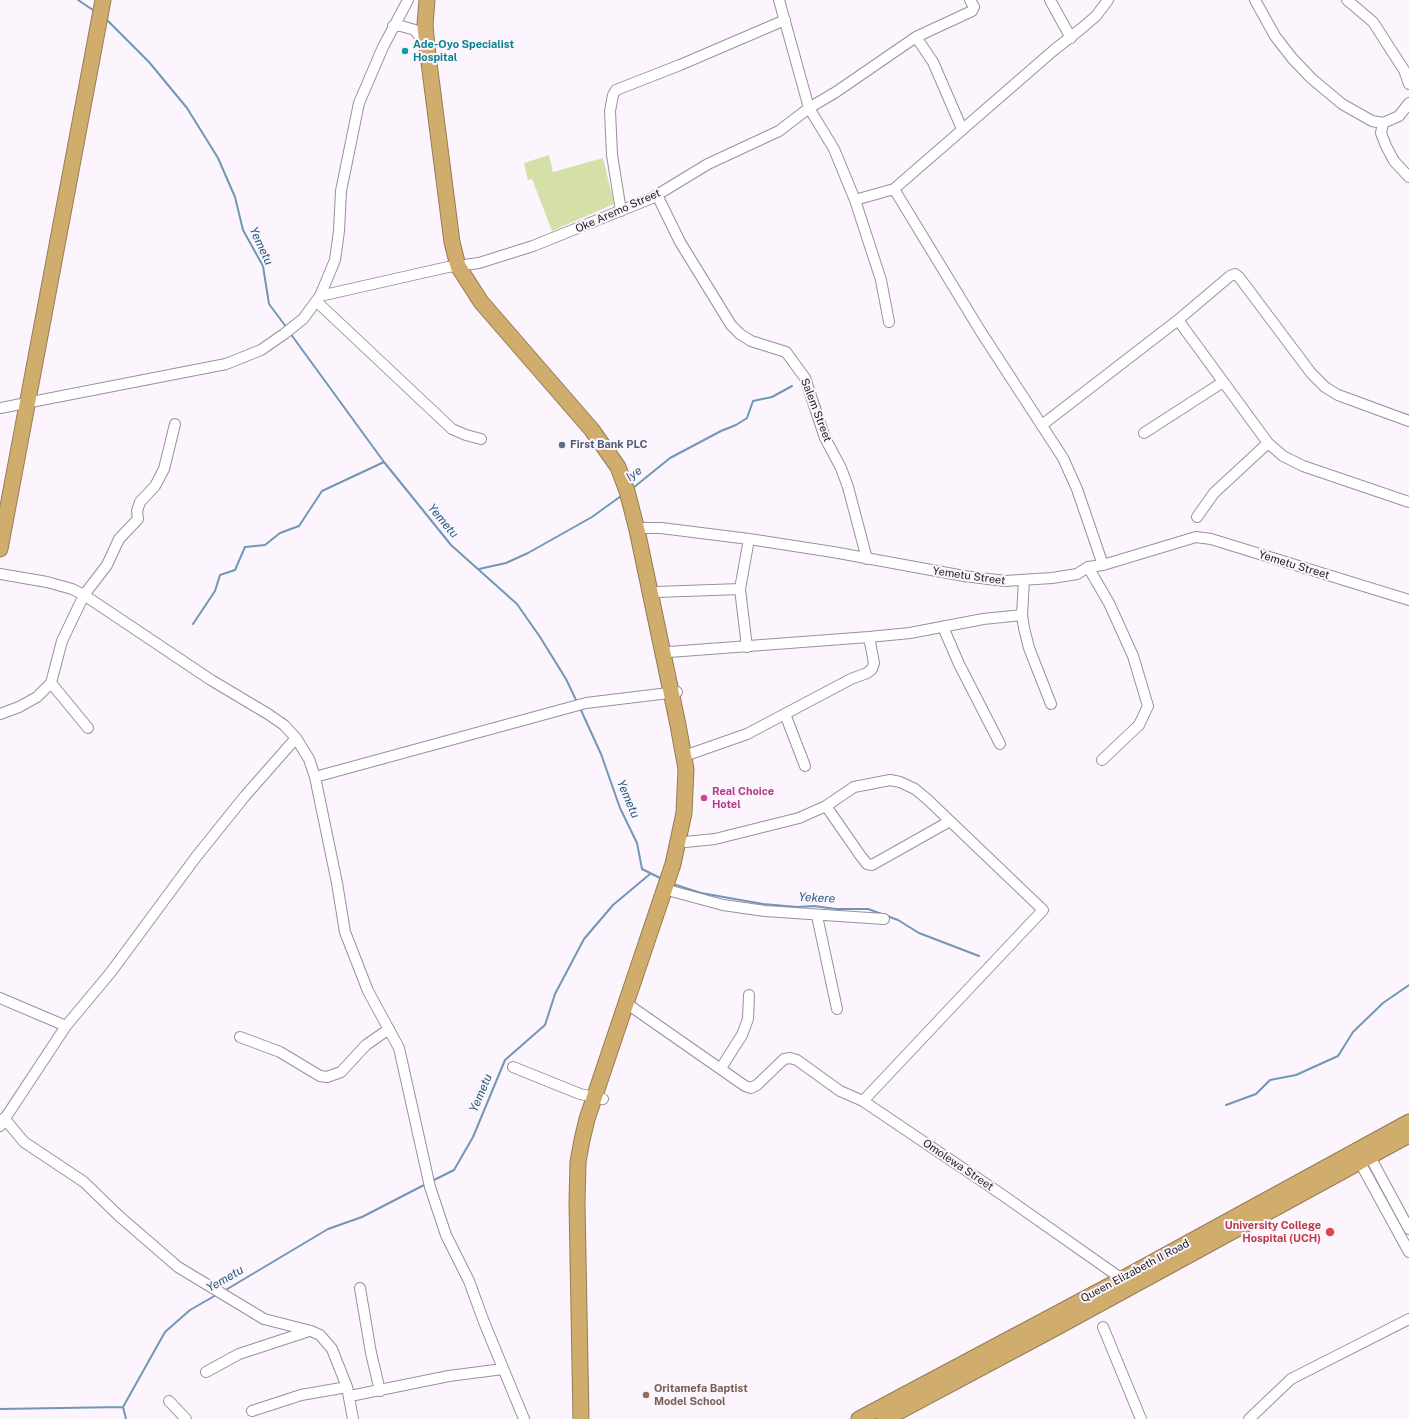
<!DOCTYPE html>
<style>
body{margin:0}
canvas{display:block;background:#fcf5fe}
</style>
<canvas width="1409" height="1419"></canvas>
<script>
const c = document.querySelector('canvas').getContext('2d');
c.lineJoin = 'round';
function paint(path, color) {
  c.fillStyle = color;
  c.fill(path, 'evenodd');
}
function shape(rows) {
  const path = new Path2D();
  for (const r of rows) {
    path.moveTo(r[0], r[1]);
    for (let i = 2; i < r.length; i += 2) path.lineTo(r[i], r[i + 1]);
  }
  return path;
}
function trace(path, color, width, dash) {
  c.strokeStyle = color;
  c.lineWidth = width;
  c.lineCap = dash ? 'butt' : 'round';
  c.setLineDash(dash || []);
  c.stroke(path);
}
function write(font, color, halo, rows, align = 'center') {
  c.font = font + ' "Public Sans",sans-serif';
  c.lineWidth = 4;
  c.setLineDash([]);
  c.textBaseline = 'middle';
  c.strokeStyle = halo;
  c.fillStyle = color;
  for (const [text, x, y, turn = 0] of rows) {
    c.save();
    c.translate(x, y);
    c.rotate((+turn || 0) * Math.PI / 180);
    c.textAlign = isNaN(turn) ? turn : align;
    if (halo) c.strokeText(text, 0, 0);
    c.fillText(text, 0, 0);
    c.restore();
  }
}
paint(shape([
 [549,155,553,172,603,158,614,204,552,231,532,179,528,180,524,163]
]), '#d5e0a9');
trace(shape([
 [78,0,96,12],
 [106,19,149,62,187,108,218,158,235,197,243,230,263,266,269,304,287,328],
 [290,333,384,462,451,545,517,604,540,637,566,679,577,702],
 [633,488,670,458,721,431,736,425,747,418,753,401,772,397,792,386],
 [479,569,506,563,528,553,592,517,621,496],
 [193,624,215,591,220,575,235,570,245,547,265,545,280,533,299,526,322,491,384,462],
 [580,708,601,754,620,808,637,843,642,869,662,879],
 [673,884,701,893,763,904,797,907,814,906,836,909,868,909,898,920,919,933,979,956],
 [1226,1105,1256,1094,1270,1080,1296,1075,1338,1056,1353,1032,1383,1003,1409,985],
 [432,1181,454,1170,473,1137,505,1060,545,1025,555,994,584,939,613,905,650,874],
 [224,1291,328,1229,362,1217,426,1184],
 [123,1407,126,1419],
 [0,1409,123,1407,165,1332,190,1310,218,1294]
]), '#7098b6', 2);
const minor = shape([
 [779,0,809,108,834,149,855,200,894,189,1054,50,1082,28,1096,16,1108,0],
 [1050,0,1071,38],
 [1255,0,1275,36,1292,58,1311,78,1342,104,1372,121,1383,123,1399,116,1409,103],
 [1347,0,1373,22,1404,70,1409,84],
 [393,26,401,26,415,30,425,44],
 [916,37,933,62,962,129],
 [1383,123,1381,133,1386,146,1394,161,1409,177],
 [894,189,981,332,1063,458,1077,489,1103,565],
 [657,195,680,242,731,325,740,334,751,341,786,352,805,378,825,438,841,468,848,487,867,559],
 [855,200,881,280,889,322],
 [621,211,612,155,610,111,613,95,616,90,680,65,785,20],
 [320,296,448,267,479,263,533,246,652,198,708,164,779,131,809,108,836,92,916,37,972,11,974,7,970,0],
 [316,301,452,429,466,435,481,439],
 [1178,320,1268,443,1283,456,1303,466,1409,502],
 [0,408,226,364,261,350,284,334,303,319,320,296,335,260,339,231,341,191,359,103,383,47,408,0],
 [1042,425,1178,320,1230,276,1235,274,1239,277,1311,373,1325,387,1338,395,1409,421],
 [1144,433,1223,382],
 [1197,517,1214,493,1268,443],
 [637,530,643,528,661,528,749,539,833,552,964,576,1005,581,1052,578,1077,574,1088,567,1103,565,1196,537,1211,539,1409,600],
 [1088,567,1109,603,1133,656,1148,706,1139,725,1102,760],
 [0,574,47,582,72,589,84,595,211,680,268,714,284,725,296,738,309,759,315,777,337,883,345,932,368,991,399,1048,430,1187,446,1235,469,1281,484,1322,524,1419],
 [1024,580,1022,615,1024,628,1029,648,1051,704],
 [656,592,740,589],
 [943,627,959,664,1000,744],
 [747,647,740,589,749,539],
 [669,652,869,637],
 [51,683,88,728],
 [0,714,19,707,37,697,51,683,62,641,84,595,107,565,119,539,138,519,137,511,140,502,155,486,164,469,175,424],
 [785,714,805,766],
 [690,754,747,734,851,679,867,673,872,669,874,663,869,637,910,633,983,619,1022,615],
 [315,777,586,703,677,692],
 [826,806,860,855,867,864,872,865,950,821],
 [685,842,715,839,799,818,826,806,854,787,890,780,900,782,915,789,927,799,1043,910,863,1101],
 [671,891,723,905,765,911,884,919],
 [817,916,837,1009],
 [0,998,66,1026],
 [626,1003,745,1086,751,1088,757,1085,784,1059,790,1058,797,1060,840,1091,863,1101,1001,1194,1122,1279],
 [240,1037,280,1052,320,1076,327,1077,341,1072,366,1045,389,1029],
 [513,1067,580,1094,603,1099],
 [721,1068,742,1035,748,1019,749,995],
 [4,1118,24,1142,84,1182,119,1216,178,1267,264,1319,311,1331,320,1335,332,1349,347,1387,353,1419],
 [0,1126,66,1026,111,972,196,857,245,796,296,738],
 [1367,1151,1409,1229],
 [1357,1157,1409,1252],
 [360,1288,371,1353,380,1391],
 [1103,1327,1141,1419],
 [206,1372,239,1354,309,1331],
 [350,1396,449,1376,503,1369],
 [169,1401,186,1419],
 [252,1411,301,1395,347,1387],
 [1249,1419,1291,1379,1409,1319]
]);
const highway = shape([
 [427,0,425,25,427,47,452,242,458,266,481,302,592,430,618,467,627,491,637,530,678,725,686,769,684,813,673,864,587,1119,582,1140,578,1162,577,1203,581,1419],
 [0,549,103,0],
 [859,1419,1122,1279,1409,1122],
 [885,1419,1050,1331,1409,1135]
]);
trace(minor, '#9a909e', 12);
trace(highway, '#947c54', 17);
trace(minor, '#fff', 10);
trace(highway, '#d0ad6c', 15);
for (const [x, y, r, color] of [
 [405,51,4,"#0f9aa8"],
 [562,445,4,"#5c6f8a"],
 [704,798,4,"#d1479c"],
 [1330,1232,5,"#e0444e"],
 [646,1395,4,"#8d6e63"]
]) {
  const dot = new Path2D();
  dot.arc(x, y, r, 0, 2 * Math.PI);
  c.fillStyle = color;
  c.fill(dot);
  trace(dot, '#fcf5fe', 1.5);
}
write('bold 11px', '#0d838f', '#fcf5fe', [
 ["Ade-Oyo Specialist",413,45],
 ["Hospital",413,58]
], 'left');
write('11px', '#252127', '#fcf5fe', [
 ["Oke Aremo Street",618,211,-24],
 ["Salem Street",816,410,69],
 ["Yemetu Street",1294,565,17],
 ["Yemetu Street",969,576,8],
 ["Omolewa Street",958,1165,34],
 ["Queen Elizabeth II Road",1135,1271,-28]
]);
write('bold 11px', '#4e5e75', '#fcf5fe', [
 ["First Bank PLC",570,445]
], 'left');
write('bold 11px', '#b23c85', '#fcf5fe', [
 ["Real Choice",712,792],
 ["Hotel",712,805]
], 'left');
write('bold 11px', '#be3a42', '#fcf5fe', [
 ["University College",1321,1226],
 ["Hospital (UCH)",1321,1239]
], 'right');
write('bold 11px', '#785e54', '#fcf5fe', [
 ["Oritamefa Baptist",654,1389],
 ["Model School",654,1402]
], 'left');
write('italic 12px', '#245c7e', '#fcf5fe', [
 ["Yemetu",261,246,65],
 ["Iye",634,474,-37],
 ["Yemetu",443,521,50],
 ["Yemetu",628,799,67],
 ["Yekere",817,898,3],
 ["Yemetu",481,1093,-67],
 ["Yemetu",225,1279,-30]
]);
</script>
